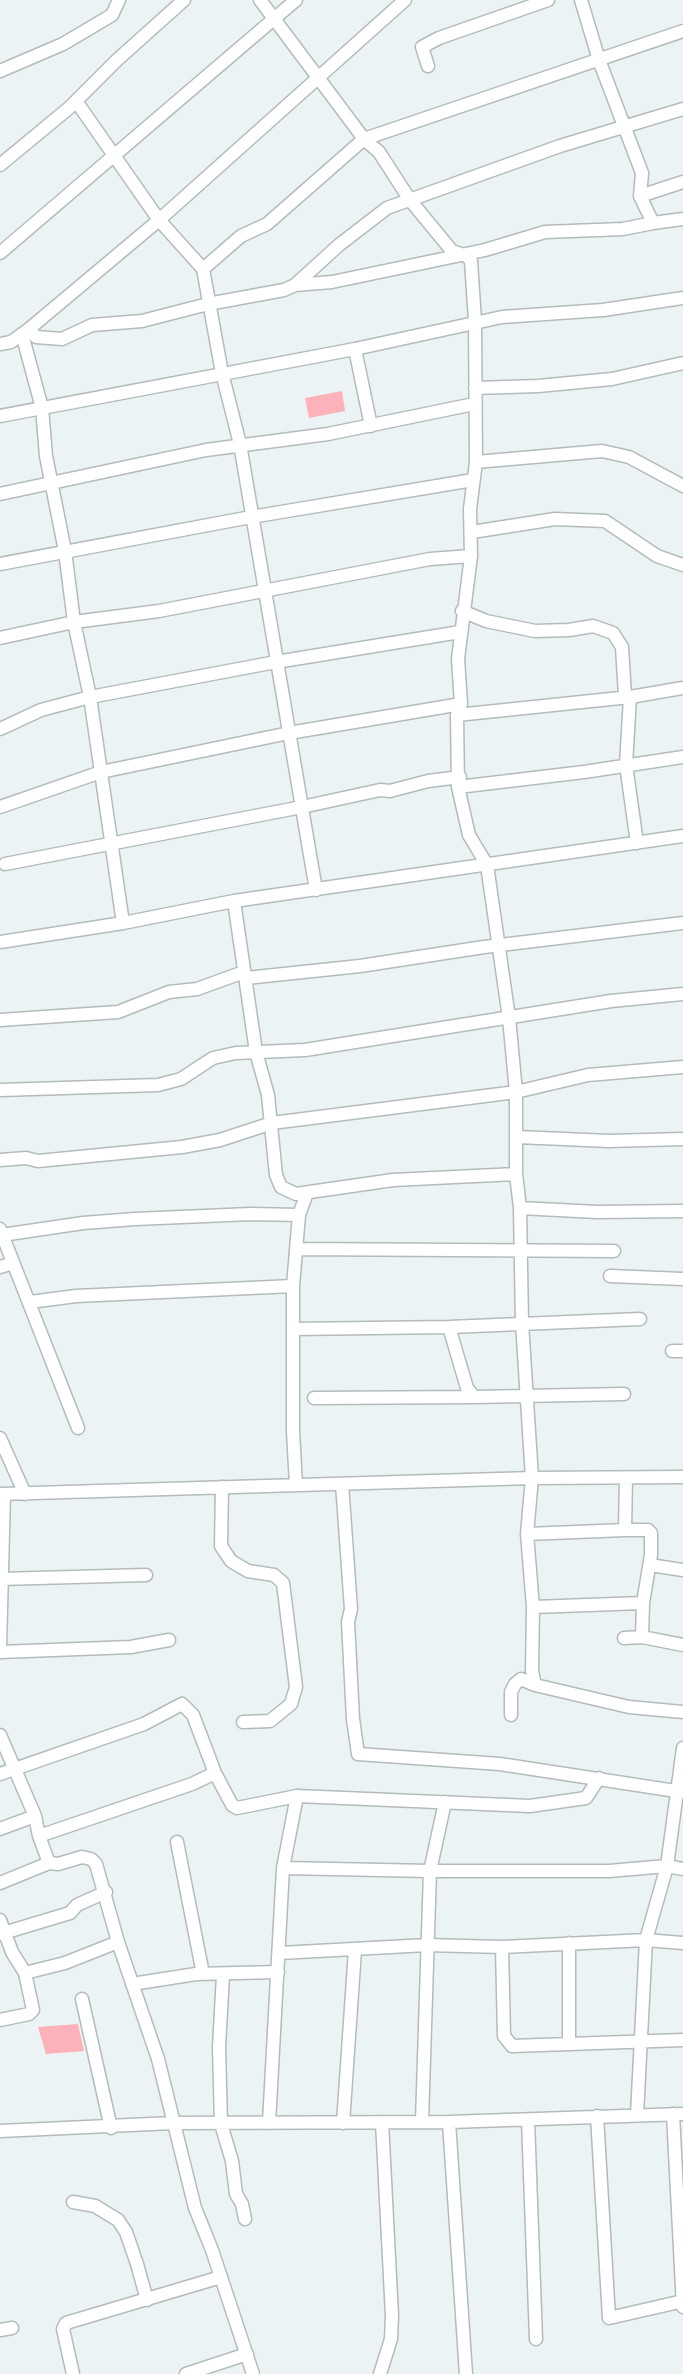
<!DOCTYPE html>
<style>
body{margin:0}
canvas{display:block;background:#ecf3f4}
</style>
<canvas width="683" height="2374"></canvas>
<script>
const c = document.querySelector('canvas').getContext('2d');
c.lineJoin = 'round';
function paint(path, color) {
  c.fillStyle = color;
  c.fill(path, 'evenodd');
}
function shape(rows) {
  const path = new Path2D();
  for (const r of rows) {
    path.moveTo(r[0], r[1]);
    for (let i = 2; i < r.length; i += 2) path.lineTo(r[i], r[i + 1]);
  }
  return path;
}
function trace(path, color, width, dash) {
  c.strokeStyle = color;
  c.lineWidth = width;
  c.lineCap = dash ? 'butt' : 'round';
  c.setLineDash(dash || []);
  c.stroke(path);
}
paint(shape([
 [342,391,345,411,309,418,305,398],
 [78,2024,84,2051,46,2054,38,2027]
]), '#fcb2b8');
const street = shape([
 [260,0,364,139,379,152,410,200,452,251,467,256,471,261,475,321,476,462,470,509,471,556,458,659,461,704,457,715,458,787,469,835,487,865,509,1018,516,1092,516,1174,520,1208,522,1323,532,1478,527,1534,533,1607,532,1671,535,1685,629,1707,683,1712],
 [581,0,599,60,642,173,640,196,653,223,683,219],
 [428,66,422,47,439,38,548,0],
 [0,71,63,44,112,15,119,0],
 [76,101,159,220,203,269,222,373,240,444,316,890],
 [0,165,69,108,117,60,184,0],
 [640,196,683,182],
 [0,253,296,0],
 [203,269,241,236,267,224,364,139,683,31],
 [295,285,339,245,387,208,560,146,683,109],
 [29,329,36,337,62,339,92,325,142,321,208,304,284,290,295,285,332,282,399,268,485,250,545,232,623,229,653,223],
 [22,334,42,408,46,456,65,551,74,622,90,697,123,923],
 [0,344,11,342,29,329,159,220,405,0],
 [355,349,371,426],
 [475,388,538,386,612,379,683,363],
 [0,416,355,349,502,317,603,310,683,298],
 [476,462,602,451,629,457,683,486],
 [0,494,206,450,328,434,474,404],
 [472,532,555,519,605,521,657,556,683,565],
 [0,564,251,517,473,480],
 [462,611,486,621,535,631,569,630,593,626,613,633,622,647,625,696],
 [0,638,74,622,159,611,430,559,471,556],
 [630,697,626,765,637,843],
 [457,715,630,697,683,688],
 [0,729,41,710,90,697,276,662,460,632],
 [458,787,584,772,683,757],
 [0,807,101,772,289,733,461,704],
 [5,864,302,807,380,790,390,791,428,781,460,777],
 [234,901,256,1052,268,1095,276,1175,281,1187,296,1194,393,1180,516,1174],
 [0,942,123,923,234,901,683,836],
 [246,978,360,966,484,947,683,923],
 [0,1020,118,1012,169,992,197,989,244,972],
 [0,1090,158,1085,181,1079,213,1058,236,1053,305,1050,611,1001,683,994],
 [518,1137,609,1141,683,1139],
 [0,1160,26,1158,38,1161,182,1147,220,1140,272,1123,516,1092,588,1075,683,1067],
 [520,1208,597,1212,683,1211],
 [0,1229,78,1428],
 [2,1235,83,1223,135,1219,251,1214,299,1215],
 [296,1249,614,1251],
 [0,1267,13,1263],
 [610,1276,683,1279],
 [30,1302,76,1296,293,1286],
 [449,1327,467,1388,474,1397,624,1394],
 [293,1329,449,1327,640,1319],
 [672,1351,683,1351],
 [314,1398,474,1397],
 [0,1438,25,1494],
 [626,1478,625,1530,648,1530,651,1533,651,1555,643,1603,642,1637],
 [342,1484,351,1609,348,1622,353,1719,358,1754,500,1764,683,1792],
 [296,1485,293,1431,293,1286,299,1215,307,1193],
 [222,1487,221,1546,231,1561,248,1571,274,1575,283,1583,296,1687,291,1704,270,1721,243,1722],
 [0,1494,532,1478,683,1477],
 [527,1534,625,1530],
 [650,1565,683,1570],
 [0,1579,146,1575],
 [533,1607,643,1603],
 [624,1638,642,1637,683,1645],
 [0,1648,4,1494],
 [0,1652,131,1647,169,1640],
 [511,1715,511,1692,515,1684,521,1679,535,1685],
 [0,1735,35,1816,39,1836,192,1784,215,1773],
 [0,1774,144,1724,182,1704,193,1715,215,1773,232,1805,237,1808,297,1796,530,1806,586,1798,599,1778],
 [0,1829,35,1816],
 [39,1836,49,1863],
 [177,1842,203,1974],
 [283,1868,430,1871,609,1871,667,1866,683,1869],
 [0,1883,49,1863,58,1864,82,1857,91,1859,96,1864,118,1942,158,2059,195,2208,212,2250,253,2374],
 [0,1920,12,1952,25,1973,33,2010,29,2014,0,2020],
 [0,1934,70,1913,77,1905,106,1892],
 [569,1943,569,2043],
 [502,1947,504,2036,512,2046,683,2040],
 [280,1953,427,1945,502,1947,646,1940,683,1943],
 [25,1973,65,1963,118,1942],
 [223,1975,219,2047,221,2124,232,2161,236,2194,242,2204,245,2219],
 [132,1984,196,1974,278,1972],
 [82,1999,111,2128],
 [673,2114,683,2307],
 [637,2115,646,1940,667,1866,683,1748],
 [597,2116,609,2318,683,2301],
 [528,2120,536,2339],
 [422,2121,430,1871,445,1802],
 [449,2122,466,2374],
 [269,2123,283,1868,297,1796],
 [343,2123,355,1950],
 [0,2131,173,2123,449,2122,683,2114],
 [73,2202,95,2206,118,2220,126,2232,137,2264,147,2300],
 [0,2330,12,2328],
 [73,2374,63,2329,66,2323,221,2277],
 [186,2374,247,2354],
 [380,2374,391,2339,392,2316,382,2122]
]);
trace(street, '#b4bbbb', 15);
trace(street, '#fff', 12);
</script>
